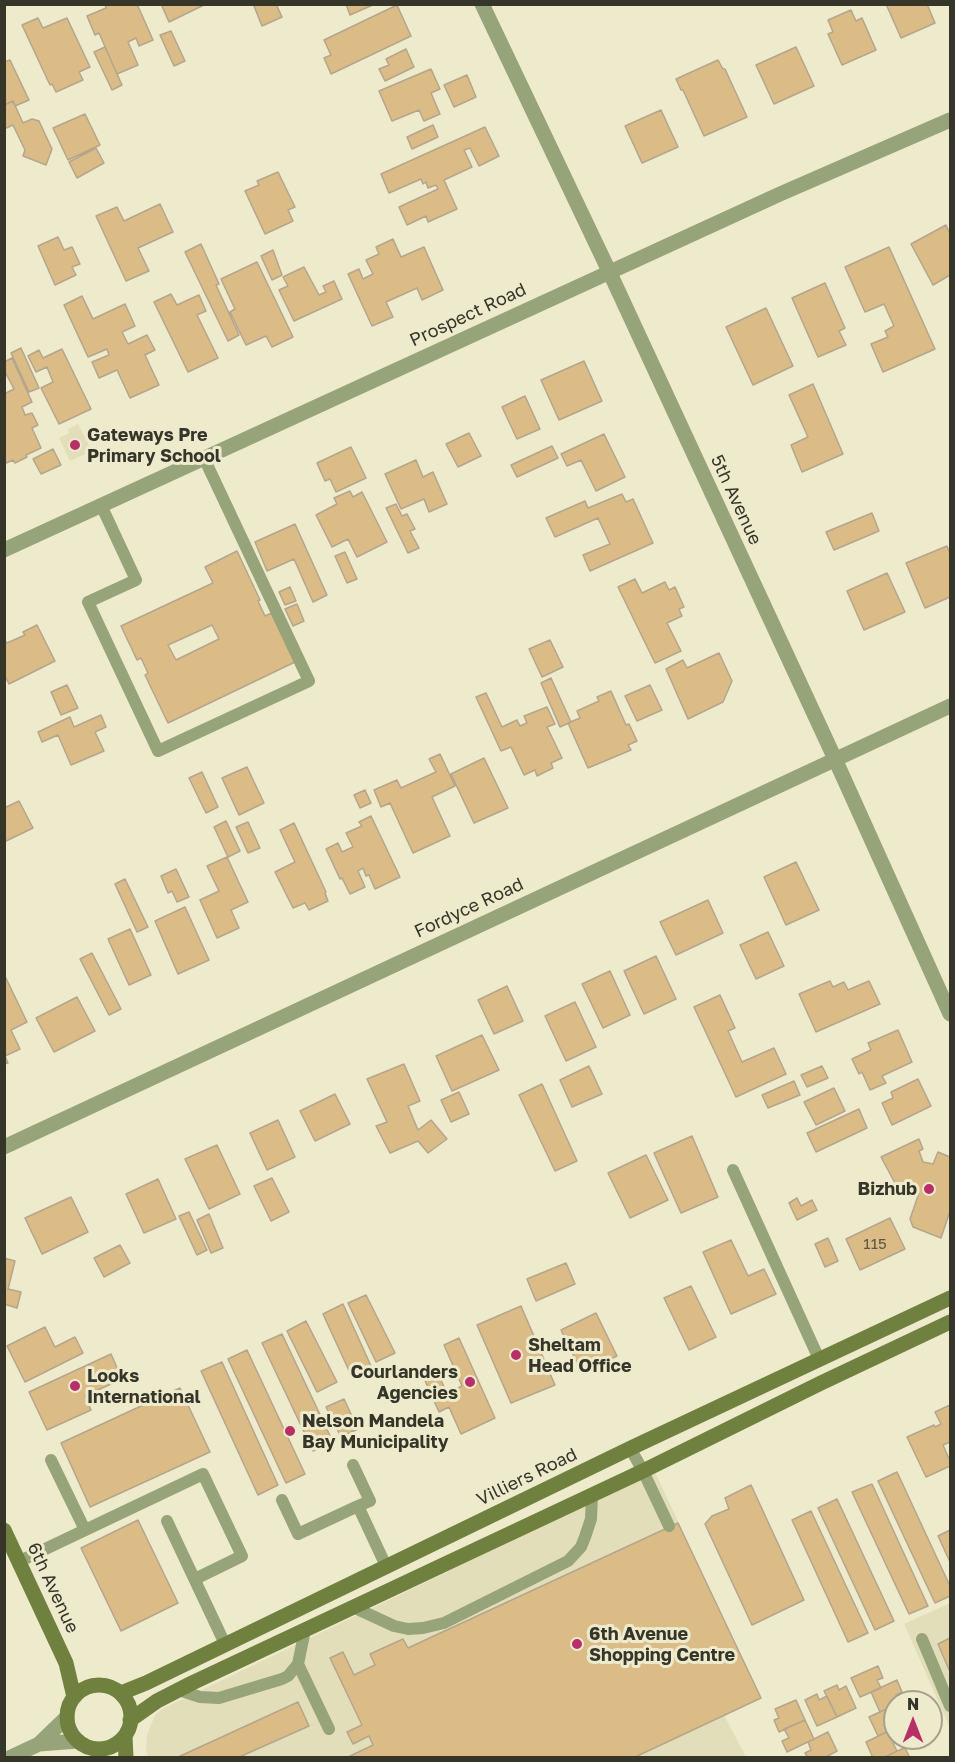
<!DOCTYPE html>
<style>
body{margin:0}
#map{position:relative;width:955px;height:1762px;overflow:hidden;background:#eeebcd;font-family:"Golos Text",sans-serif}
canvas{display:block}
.frame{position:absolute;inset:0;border:6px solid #363529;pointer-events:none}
.north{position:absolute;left:883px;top:1690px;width:60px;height:60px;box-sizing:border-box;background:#eeebcd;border:2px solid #a4a28b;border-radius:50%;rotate:0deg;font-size:16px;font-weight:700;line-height:24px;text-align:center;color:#363529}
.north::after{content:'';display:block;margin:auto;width:21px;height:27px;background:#b82e68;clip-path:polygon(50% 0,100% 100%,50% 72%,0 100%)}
</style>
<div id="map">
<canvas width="955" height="1762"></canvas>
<div class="frame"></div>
<div class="north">N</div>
</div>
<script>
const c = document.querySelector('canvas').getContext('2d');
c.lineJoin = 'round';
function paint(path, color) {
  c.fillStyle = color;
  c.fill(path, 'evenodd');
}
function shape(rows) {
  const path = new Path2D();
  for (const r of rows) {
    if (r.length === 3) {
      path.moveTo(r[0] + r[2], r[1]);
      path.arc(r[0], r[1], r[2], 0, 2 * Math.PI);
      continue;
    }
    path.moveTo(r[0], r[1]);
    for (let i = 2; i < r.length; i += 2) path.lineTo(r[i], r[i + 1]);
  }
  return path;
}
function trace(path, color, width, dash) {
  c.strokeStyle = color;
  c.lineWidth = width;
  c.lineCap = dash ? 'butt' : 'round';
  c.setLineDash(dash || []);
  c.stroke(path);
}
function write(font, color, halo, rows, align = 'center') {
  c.font = font + ' "Golos Text",sans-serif';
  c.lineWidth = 6;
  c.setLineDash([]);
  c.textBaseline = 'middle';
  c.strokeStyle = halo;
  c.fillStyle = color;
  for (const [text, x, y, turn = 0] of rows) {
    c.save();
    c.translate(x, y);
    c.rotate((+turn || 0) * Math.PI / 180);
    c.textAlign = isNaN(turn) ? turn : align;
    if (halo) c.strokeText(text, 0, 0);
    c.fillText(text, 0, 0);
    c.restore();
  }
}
paint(shape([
 [78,424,92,451,70,461,59,438,69,433,68,429],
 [655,1472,761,1698,724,1715,746,1757,148,1758,146,1748,147,1735,155,1715,162,1709],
 [950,1603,950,1728,904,1624]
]), '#e3deba');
const building = shape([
 [105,4,137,4,153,40,139,46,136,38,128,42,138,65,117,74,99,33,95,35,87,16,106,8,105,4],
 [161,4,206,4,169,22,161,4],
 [258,4,276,4,282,17,262,26,254,6,258,4],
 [346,4,375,4,350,15,346,4],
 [886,4,927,4,935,23,901,38,886,4],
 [397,5,411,36,331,74,324,58,331,55,324,40,397,5],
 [851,10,856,21,862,18,876,50,842,65,828,34,833,32,828,20,851,10],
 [38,18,43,28,67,18,90,67,79,72,83,80,56,92,52,84,50,85,22,25,38,18],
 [171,31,185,61,174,66,160,35,171,31],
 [105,47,122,85,112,90,94,52,105,47],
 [796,47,814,86,774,104,756,65,796,47],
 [406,49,414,67,385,81,379,69,389,65,386,59,406,49],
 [10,60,29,100,15,106,13,101,4,105,4,62,10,60],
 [718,60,723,69,725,69,747,117,704,136,683,90,681,90,676,79,718,60],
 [431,69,440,89,431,93,440,114,424,121,419,110,392,121,379,91,431,69],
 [467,75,476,97,454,107,444,85,467,75],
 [13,101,23,123,32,119,39,121,52,149,46,165,23,156,25,150,13,125,4,129,4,105,13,101],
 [661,110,678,147,642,163,625,126,661,110],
 [85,114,100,145,68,160,53,128,85,114],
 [433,125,438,137,412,149,407,137,433,125],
 [485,127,499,156,479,166,470,148,464,150,472,167,444,180,457,209,428,222,426,216,407,225,399,207,438,189,436,185,428,188,426,182,423,184,421,179,389,193,381,174,485,127],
 [96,148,104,163,77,178,69,162,96,148],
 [278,172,295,207,288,210,293,221,265,234,245,191,259,185,257,181,278,172],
 [160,204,173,232,138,248,149,271,126,281,96,216,117,207,124,221,160,204],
 [946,225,950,234,950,275,933,285,911,244,946,225],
 [58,237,64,250,72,247,80,264,72,267,76,275,55,285,38,246,58,237],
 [393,239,401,257,424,247,443,290,422,300,417,288,386,302,393,317,372,326,348,274,359,269,363,279,373,274,366,260,379,254,376,247,393,239],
 [201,244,219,284,216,285,239,335,228,341,185,252,201,244],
 [889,247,935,349,883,372,871,344,888,337,885,331,894,326,884,304,865,312,845,267,889,247],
 [273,250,282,275,272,280,261,256,273,250],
 [257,262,293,337,272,347,266,336,246,345,230,312,235,309,221,279,257,262],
 [304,267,319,295,326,292,323,286,334,281,342,299,294,321,279,290,288,286,283,277,304,267],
 [825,283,845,328,839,331,846,345,818,357,792,298,825,283],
 [171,294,177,305,199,295,206,311,197,315,218,358,188,372,154,302,171,294],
 [82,296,93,319,125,304,135,326,122,332,128,344,147,335,155,350,145,355,159,385,130,398,117,370,99,378,92,362,109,355,107,349,88,357,64,305,82,296],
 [766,308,793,366,753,385,726,327,766,308],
 [21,348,39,388,29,392,11,353,21,348],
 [62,349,91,409,59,424,41,388,53,382,47,367,36,372,28,356,39,350,43,358,62,349],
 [12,358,32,402,22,407,25,415,32,413,38,425,32,428,41,448,26,455,27,457,15,463,13,460,4,464,4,394,14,389,4,370,4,362,12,358],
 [584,361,602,401,559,420,541,380,584,361],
 [813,384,843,454,802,472,791,445,808,437,789,395,813,384],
 [525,396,540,429,517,439,502,407,525,396],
 [469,433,481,456,458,467,446,444,469,433],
 [604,434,625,477,596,491,581,460,567,466,561,454,604,434],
 [552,446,558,458,517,477,511,465,552,446],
 [351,447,366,478,336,492,330,479,325,481,317,463,351,447],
 [53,449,61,465,41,474,33,459,53,449],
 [416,460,423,477,433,472,447,504,429,512,424,499,401,509,385,474,416,460],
 [350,491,353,497,362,492,387,542,357,557,348,539,332,547,316,515,337,504,334,498,350,491],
 [622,494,626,502,633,499,653,543,590,571,583,555,610,544,598,518,555,537,546,518,585,501,588,508,622,494],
 [396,504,402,516,407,514,415,529,410,531,419,548,408,553,386,508,396,504],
 [872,513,879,531,834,550,826,532,872,513],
 [295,524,327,595,313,602,294,559,267,571,255,542,295,524],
 [947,546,950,554,950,597,925,608,906,563,947,546],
 [237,551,260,600,258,601,265,616,272,613,295,662,168,723,145,675,148,673,141,658,137,660,121,626,213,583,205,567,237,551],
 [212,625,219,639,176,660,168,645,212,625],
 [345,552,357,579,347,583,335,556,345,552],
 [887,573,905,612,864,630,847,591,887,573],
 [635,579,642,593,665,582,669,590,675,587,684,607,679,609,682,616,667,623,681,651,655,663,618,587,635,579],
 [290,587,296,601,285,605,279,592,290,587],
 [297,604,304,621,293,626,285,609,297,604],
 [37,625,55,661,9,684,4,674,4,640,7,643,25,635,23,632,37,625],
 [550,640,563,667,542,677,529,649,550,640],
 [719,653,732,681,723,702,688,719,666,669,683,660,687,668,719,653],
 [551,678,571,722,560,727,541,683,551,678],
 [67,685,78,708,61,715,51,692,67,685],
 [650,685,662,710,637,721,625,696,650,685],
 [611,691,626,725,629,724,637,741,628,745,631,750,588,768,568,723,580,718,577,711,599,701,597,697,611,691],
 [486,693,502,727,517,720,520,726,527,723,524,716,547,707,555,724,547,727,562,758,551,763,553,768,537,776,535,770,524,775,511,747,501,751,476,697,486,693],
 [101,715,106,727,95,732,104,751,71,765,58,735,42,742,38,732,70,717,74,727,101,715],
 [440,754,455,786,432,797,450,836,413,853,390,803,381,807,374,790,397,780,401,788,436,772,429,759,440,754],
 [484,758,508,808,474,823,451,774,484,758],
 [247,767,264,803,239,815,222,778,247,767],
 [202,772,218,807,206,813,189,778,202,772],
 [365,790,371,803,360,808,354,795,365,790],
 [19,801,33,828,4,842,4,808,19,801],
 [371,816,400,877,375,889,369,875,366,876,363,868,358,871,365,887,350,894,342,878,340,879,326,849,338,843,342,852,353,847,346,833,362,826,359,822,371,816],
 [226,821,240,851,228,857,214,827,226,821],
 [248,822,260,848,248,853,236,827,248,822],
 [294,823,326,892,325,893,328,901,309,910,305,903,293,908,275,872,295,862,280,830,294,823],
 [227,857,248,902,231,910,239,928,217,938,200,900,219,891,207,866,227,857],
 [796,862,819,910,786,925,764,877,796,862],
 [176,869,189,897,177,902,172,891,168,893,161,876,176,869],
 [125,879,148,927,137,932,115,884,125,879],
 [708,900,723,933,676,955,660,922,708,900],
 [185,907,209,960,178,974,155,921,185,907],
 [130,929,151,975,129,985,108,939,130,929],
 [768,932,784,966,756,979,740,945,768,932],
 [92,953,121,1009,109,1015,80,959,92,953],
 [656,956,676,999,644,1014,624,971,656,956],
 [610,971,630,1015,603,1028,582,984,610,971],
 [4,974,27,1022,11,1030,20,1049,5,1056,8,1063,4,1064,4,974],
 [830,981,833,987,844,982,848,990,869,981,880,1004,816,1032,799,994,830,981],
 [507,986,523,1021,494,1034,478,1000,507,986],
 [720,995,735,1028,728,1031,742,1062,774,1048,786,1074,736,1097,694,1007,720,995],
 [77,997,95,1031,54,1052,36,1018,77,997],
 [575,1002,596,1047,566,1061,545,1016,575,1002],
 [898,1030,912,1062,882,1076,886,1083,870,1090,862,1072,859,1074,852,1059,871,1050,868,1043,898,1030],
 [482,1035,499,1070,452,1091,436,1056,482,1035],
 [404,1064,420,1101,408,1106,418,1130,431,1120,447,1139,428,1153,418,1141,390,1153,376,1126,387,1122,367,1079,404,1064],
 [589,1066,602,1094,572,1107,560,1080,589,1066],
 [822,1066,828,1078,807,1087,801,1075,822,1066],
 [918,1079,931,1106,892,1125,882,1103,893,1098,891,1092,918,1079],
 [794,1081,800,1095,768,1108,762,1095,794,1081],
 [542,1084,577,1161,555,1171,519,1095,542,1084],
 [834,1088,845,1111,816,1125,804,1102,834,1088],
 [459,1092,469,1114,451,1122,441,1100,459,1092],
 [335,1094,350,1124,315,1141,300,1111,335,1094],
 [859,1109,867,1128,816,1152,807,1133,859,1109],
 [278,1120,295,1157,267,1170,250,1133,278,1120],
 [692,1136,718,1197,681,1213,654,1153,692,1136],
 [919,1139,923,1149,919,1151,923,1162,933,1164,938,1152,950,1157,950,1211,941,1238,913,1227,910,1219,919,1193,896,1185,881,1157,919,1139],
 [217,1145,240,1194,209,1209,185,1159,217,1145],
 [646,1155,668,1200,630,1218,608,1173,646,1155],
 [272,1178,289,1212,271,1221,254,1186,272,1178],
 [158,1179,176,1219,144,1233,126,1194,158,1179],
 [71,1197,88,1232,42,1254,25,1218,71,1197],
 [797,1198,801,1206,812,1200,817,1210,797,1220,789,1203,797,1198],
 [189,1212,207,1250,197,1255,179,1216,189,1212],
 [209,1214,223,1248,211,1253,197,1220,209,1214],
 [890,1218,905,1249,860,1270,846,1239,890,1218],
 [828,1238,838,1261,825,1267,815,1244,828,1238],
 [731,1240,748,1276,764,1269,776,1294,731,1314,703,1252,731,1240],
 [120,1245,130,1263,104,1277,94,1258,120,1245],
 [4,1258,15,1261,8,1289,21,1292,17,1308,4,1304,4,1258],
 [566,1263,575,1284,536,1301,527,1279,566,1263],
 [691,1286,716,1337,689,1350,664,1298,691,1286],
 [366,1295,395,1353,376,1362,348,1303,366,1295],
 [343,1304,371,1366,351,1375,323,1314,343,1304],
 [521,1306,555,1385,511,1403,477,1325,521,1306],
 [596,1313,617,1356,582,1373,561,1330,596,1313],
 [306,1321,337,1382,317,1392,287,1331,306,1321],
 [45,1327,55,1347,75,1337,83,1353,25,1382,7,1346,45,1327],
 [282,1334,333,1442,313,1451,262,1343,282,1334],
 [459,1338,495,1418,461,1434,449,1407,439,1412,423,1376,432,1372,435,1378,439,1376,447,1393,462,1386,444,1345,459,1338],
 [247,1350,305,1474,286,1483,228,1359,247,1350],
 [111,1354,122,1379,85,1396,91,1410,47,1430,29,1392,111,1354],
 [222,1362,278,1485,258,1495,201,1371,222,1362],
 [180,1388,210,1452,90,1507,61,1443,180,1388],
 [344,1399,358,1429,341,1437,326,1407,344,1399],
 [950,1405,950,1444,950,1442,943,1445,950,1461,950,1466,926,1477,907,1437,934,1425,935,1427,941,1424,935,1412,950,1405],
 [897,1472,950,1586,950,1596,935,1603,878,1481,897,1472],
 [872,1484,928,1606,909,1614,852,1492,872,1484],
 [751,1485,804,1600,752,1625,705,1524,712,1516,729,1509,725,1498,751,1485],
 [837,1499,894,1621,875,1630,818,1508,837,1499],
 [811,1511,868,1633,848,1642,792,1520,811,1511],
 [138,1520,178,1603,121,1631,81,1548,138,1520],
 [678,1523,761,1698,633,1758,346,1758,373,1745,369,1736,353,1744,347,1732,362,1725,330,1658,343,1652,354,1675,375,1665,370,1654,403,1639,408,1648,678,1523],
 [950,1530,950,1562,938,1536,950,1530],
 [950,1638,950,1672,938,1644,950,1638],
 [878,1666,883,1678,877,1680,881,1688,860,1697,851,1678,878,1666],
 [897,1680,902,1692,896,1695,899,1702,895,1702,895,1705,880,1712,871,1692,897,1680],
 [837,1685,839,1690,846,1686,856,1708,837,1717,824,1691,837,1685],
 [817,1694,819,1700,827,1696,837,1717,817,1726,805,1700,817,1694],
 [796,1700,805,1720,779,1732,774,1720,779,1718,775,1709,796,1700],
 [298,1702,309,1726,237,1758,176,1758,298,1702],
 [895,1705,895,1728,878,1736,869,1717,895,1705],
 [805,1720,814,1739,787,1752,782,1741,789,1738,784,1729,805,1720],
 [893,1729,895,1738,897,1738,899,1741,893,1743,897,1751,883,1758,873,1758,866,1742,893,1729],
 [828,1732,837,1751,824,1758,808,1758,805,1753,811,1750,808,1742,828,1732],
 [905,1748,910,1758,883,1758,897,1751,905,1748]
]);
paint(building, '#dbbc87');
trace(building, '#b4a58c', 1.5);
trace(shape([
 [101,505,136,580,88,602,158,751,309,681,204,458],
 [733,1170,819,1359],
 [630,1448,643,1471,669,1526],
 [51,1460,85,1530],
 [353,1465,370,1501,358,1506],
 [282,1500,298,1534,358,1506,386,1566],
 [167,1521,225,1644],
 [20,1561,203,1474,242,1556,195,1579],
 [353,1607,394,1626,408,1629,423,1628,444,1623,568,1561,581,1547,585,1537,591,1519,592,1495],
 [922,1639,950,1706],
 [298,1664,329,1729],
 [179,1690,200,1697,219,1698,282,1679,288,1676,298,1664,305,1630]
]), '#97a378', 12);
trace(shape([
 [482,4,609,271,835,759,950,1014],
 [4,550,780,194,950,120],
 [4,1147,950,706],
 [39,1744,78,1741],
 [9,1758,39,1744,67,1717]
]), '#97a378', 15);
trace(shape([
 [4,1530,66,1663,74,1697],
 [99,1717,32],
 [121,1693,146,1683,633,1447,950,1298],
 [130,1720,157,1701,192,1683,643,1471,821,1383,950,1322],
 [125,1736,126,1758]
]), '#70813f', 15);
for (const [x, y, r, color] of [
 [75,445,6,"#b82e68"],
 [929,1189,6,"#b82e68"],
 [516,1355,6,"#b82e68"],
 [470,1382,6,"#b82e68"],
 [75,1386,6,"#b82e68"],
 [290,1431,6,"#b82e68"],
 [577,1644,6,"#b82e68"]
]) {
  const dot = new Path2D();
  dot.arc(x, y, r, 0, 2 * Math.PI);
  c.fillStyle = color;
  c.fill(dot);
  trace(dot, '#eeebcd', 2);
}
write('15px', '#5f5740', null, [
 ["115",875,1244]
]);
write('18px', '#363529', '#eeebcd', [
 ["Prospect Road",468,315,-25],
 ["5th Avenue",736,500,65],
 ["Fordyce Road",469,908,-25],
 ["Villiers Road",527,1477,-26],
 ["6th Avenue",53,1588,65]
]);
write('bold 18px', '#363529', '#eeebcd', [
 ["Gateways Pre",87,435],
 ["Primary School",87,456],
 ["Bizhub",917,1189,"right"],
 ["Sheltam",528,1345],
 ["Head Office",528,1366],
 ["Courlanders",458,1372,"right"],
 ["Agencies",458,1393,"right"],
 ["Looks",87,1376],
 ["International",87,1397],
 ["Nelson Mandela",302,1421],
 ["Bay Municipality",302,1442],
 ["6th Avenue",589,1634],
 ["Shopping Centre",589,1655]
], 'left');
</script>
